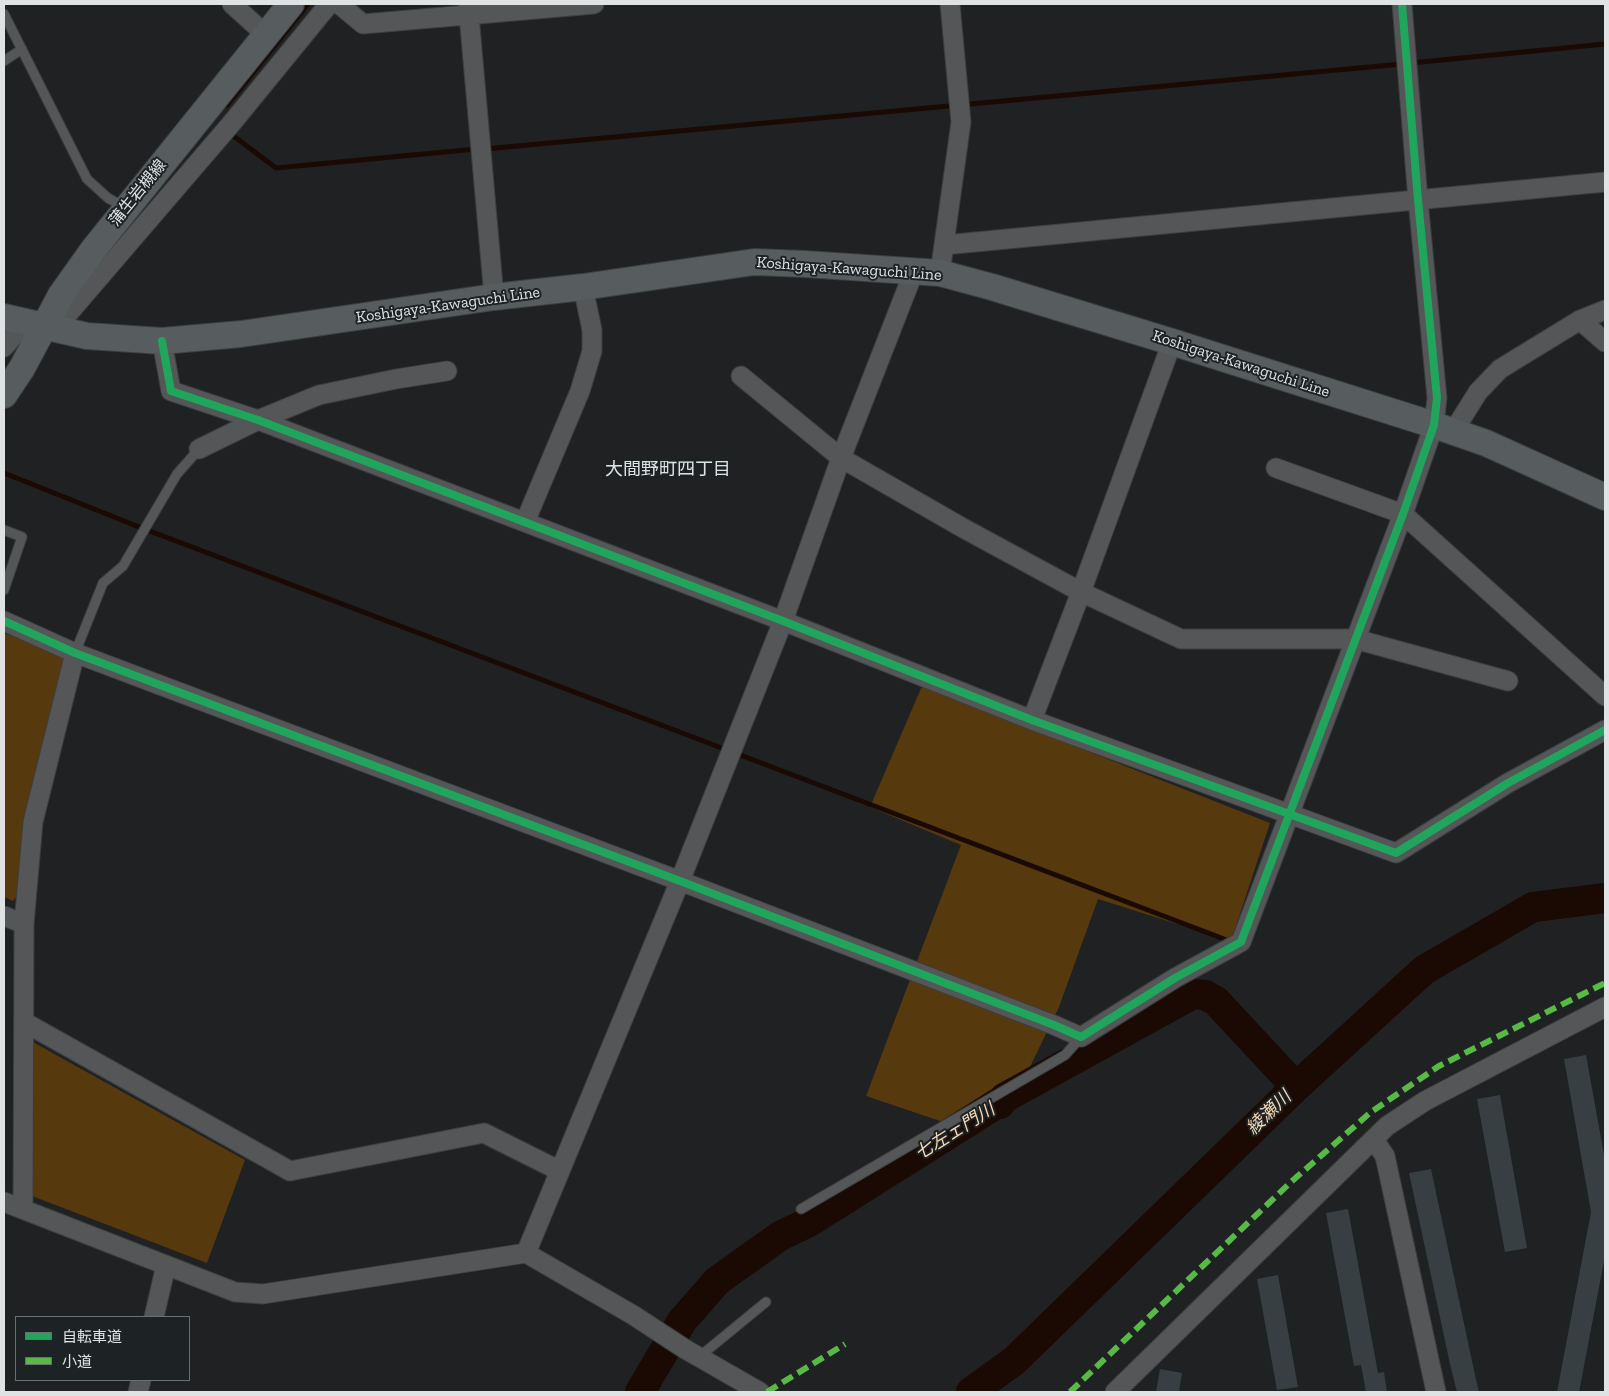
<!DOCTYPE html>
<meta charset="utf-8">
<style>
body{margin:0}
#map{position:relative;width:1609px;height:1396px;overflow:hidden;background:#1f2123;font-family:"Zilla Slab","Noto Sans JP",serif}
canvas{display:block}
.frame{position:absolute;inset:0;border:5px solid #dfe3e4;pointer-events:none}
.legend{position:absolute;left:15px;top:1316px;width:175px;height:65px;box-sizing:border-box;background:#1d2225;border:1px solid #6b6f71;margin:0;padding:6px 9px;list-style:none;font-size:15px;color:#dfe3e4}
.legend li{display:flex;align-items:center;gap:10px;height:25px}
.legend b{width:25px;border:1px solid #6b6f71}
</style>
<div id="map">
<canvas width="1609" height="1396"></canvas>
<div class="frame"></div>
<ul class="legend">
<li><b style="height:6px;background:#20a55d"></b>自転車道</li>
<li><b style="height:6px;background:#58b947"></b>小道</li>
</ul>
</div>
<script>
const c = document.querySelector('canvas').getContext('2d');
c.lineJoin = 'round';
function paint(path, color) {
  c.fillStyle = color;
  c.fill(path, 'evenodd');
}
function shape(rows) {
  const path = new Path2D();
  for (const r of rows) {
    path.moveTo(r[0], r[1]);
    for (let i = 2; i < r.length; i += 2) path.lineTo(r[i], r[i + 1]);
  }
  return path;
}
function trace(path, color, width, dash) {
  c.strokeStyle = color;
  c.lineWidth = width;
  c.lineCap = dash ? 'butt' : 'round';
  c.setLineDash(dash || []);
  c.stroke(path);
}
function write(font, color, halo, rows, align = 'center') {
  c.font = font + ' "Zilla Slab","Noto Sans JP",serif';
  c.lineWidth = 4;
  c.setLineDash([]);
  c.textBaseline = 'middle';
  c.strokeStyle = halo;
  c.fillStyle = color;
  for (const [text, x, y, turn = 0] of rows) {
    c.save();
    c.translate(x, y);
    c.rotate((+turn || 0) * Math.PI / 180);
    c.textAlign = isNaN(turn) ? turn : align;
    if (halo) c.strokeText(text, 0, 0);
    c.fillText(text, 0, 0);
    c.restore();
  }
}
paint(shape([
 [4,633,68,658,23,889,13,901,4,897],
 [922,686,1270,823,1231,941,1098,899,1059,1007,1027,1073,946,1123,866,1096,961,845,870,807],
 [31,1041,245,1160,207,1263,32,1196]
]), '#57390e');
trace(shape([
 [1411,63,1605,44],
 [227,105,308,4],
 [231,134,276,168,476,149],
 [485,149,1402,64],
 [4,473,134,525,727,750],
 [735,753,1232,942]
]), '#1a0a03', 5);
trace(shape([
 [640,1392,682,1321,717,1281,780,1236,809,1222,998,1103,1000,1104,1004,1098,1193,994,1205,995,1216,1001,1296,1087],
 [971,1392,1014,1361,1296,1087,1424,970,1533,907,1605,898]
]), '#1a0a03', 30);
paint(shape([
 [1586,1055,1605,1160,1605,1256,1579,1392,1557,1392,1591,1212,1564,1059],
 [1500,1095,1527,1248,1505,1252,1477,1099],
 [1431,1169,1475,1375,1479,1392,1457,1392,1450,1364,1409,1173],
 [1348,1209,1378,1373,1384,1372,1387,1392,1366,1392,1361,1365,1354,1366,1326,1213],
 [1278,1275,1298,1387,1277,1390,1257,1279],
 [1160,1369,1182,1373,1179,1392,1156,1392]
]), '#373f42');
const service = shape([
 [4,14,87,179,108,198,124,207],
 [4,61,22,49],
 [4,530,22,537,4,590],
 [75,653,103,583,123,566,177,474,199,449],
 [801,1209,1065,1055,1081,1037],
 [699,1357,766,1302]
]);
const minor = shape([
 [232,4,266,35],
 [339,4,363,24,594,4],
 [468,4,494,297],
 [944,245,1605,182],
 [940,273,961,122,950,4],
 [1580,320,1605,342],
 [55,329,231,124,329,4],
 [162,341,171,391,258,420,783,621,1032,720,1396,853,1508,783,1605,730],
 [4,347,26,322],
 [741,376,841,458,963,528,1081,592,1181,639,1355,639,1508,681],
 [1453,432,1478,392,1500,369,1580,320,1605,310],
 [199,449,258,420,319,395,396,379,447,371],
 [1276,468,1403,514,1605,696],
 [525,522,580,391,592,351,592,330,583,287],
 [4,621,75,653,680,881,1054,1025,1081,1037,1175,978,1241,942,1403,514,1434,425,1437,398,1418,200,1402,4],
 [1032,720,1081,592,1172,342],
 [4,916,24,924],
 [24,1022,290,1171,484,1133,560,1171],
 [1374,1140,1385,1156,1436,1392],
 [4,1202,235,1292,263,1294,526,1253,633,1315,685,1349,760,1392],
 [23,1209,24,924,33,822,75,653],
 [526,1253,680,881,783,621,841,458,914,271],
 [154,1317,166,1265],
 [138,1392,141,1380],
 [1115,1392,1387,1126,1425,1101,1605,1007]
]);
const secondary = shape([
 [4,317,87,336,162,341,241,334,494,297,583,287,754,262,805,264,940,273,992,287,1172,342,1434,425,1486,443,1605,497],
 [4,395,22,368,61,295,93,250,291,4]
]);
trace(service, '#3c3e3f', 11);
trace(minor, '#3c3e3f', 21);
trace(secondary, '#3c3e3f', 28);
trace(service, '#545657', 9);
trace(minor, '#545657', 19);
trace(secondary, '#575c5f', 26);
trace(shape([
 [767,1392,845,1344],
 [1070,1392,1291,1182,1371,1112,1439,1066,1605,983]
]), '#58b947', 6, [12, 6]);
trace(shape([
 [162,341,171,391,258,420,783,621,1032,720,1396,853,1508,783,1605,730],
 [4,621,75,653,680,881,1054,1025,1081,1037,1175,978,1241,942,1403,514,1434,425,1437,398,1418,200,1402,4]
]), '#20a55d', 8);
write('16px', '#dfe3e4', '#1d2225', [
 ["蒲生岩槻線",138,193,-51],
 ["Koshigaya-Kawaguchi Line",849,269,4],
 ["Koshigaya-Kawaguchi Line",448,305,-8],
 ["Koshigaya-Kawaguchi Line",1241,364,18]
]);
write('18px', '#dfe3e4', '#1d2225', [
 ["大間野町四丁目",668,470]
]);
write('italic 18px', '#f9d9b4', '#1d2225', [
 ["綾瀬川",1269,1113,-44],
 ["七左ェ門川",955,1132,-32]
]);
</script>
